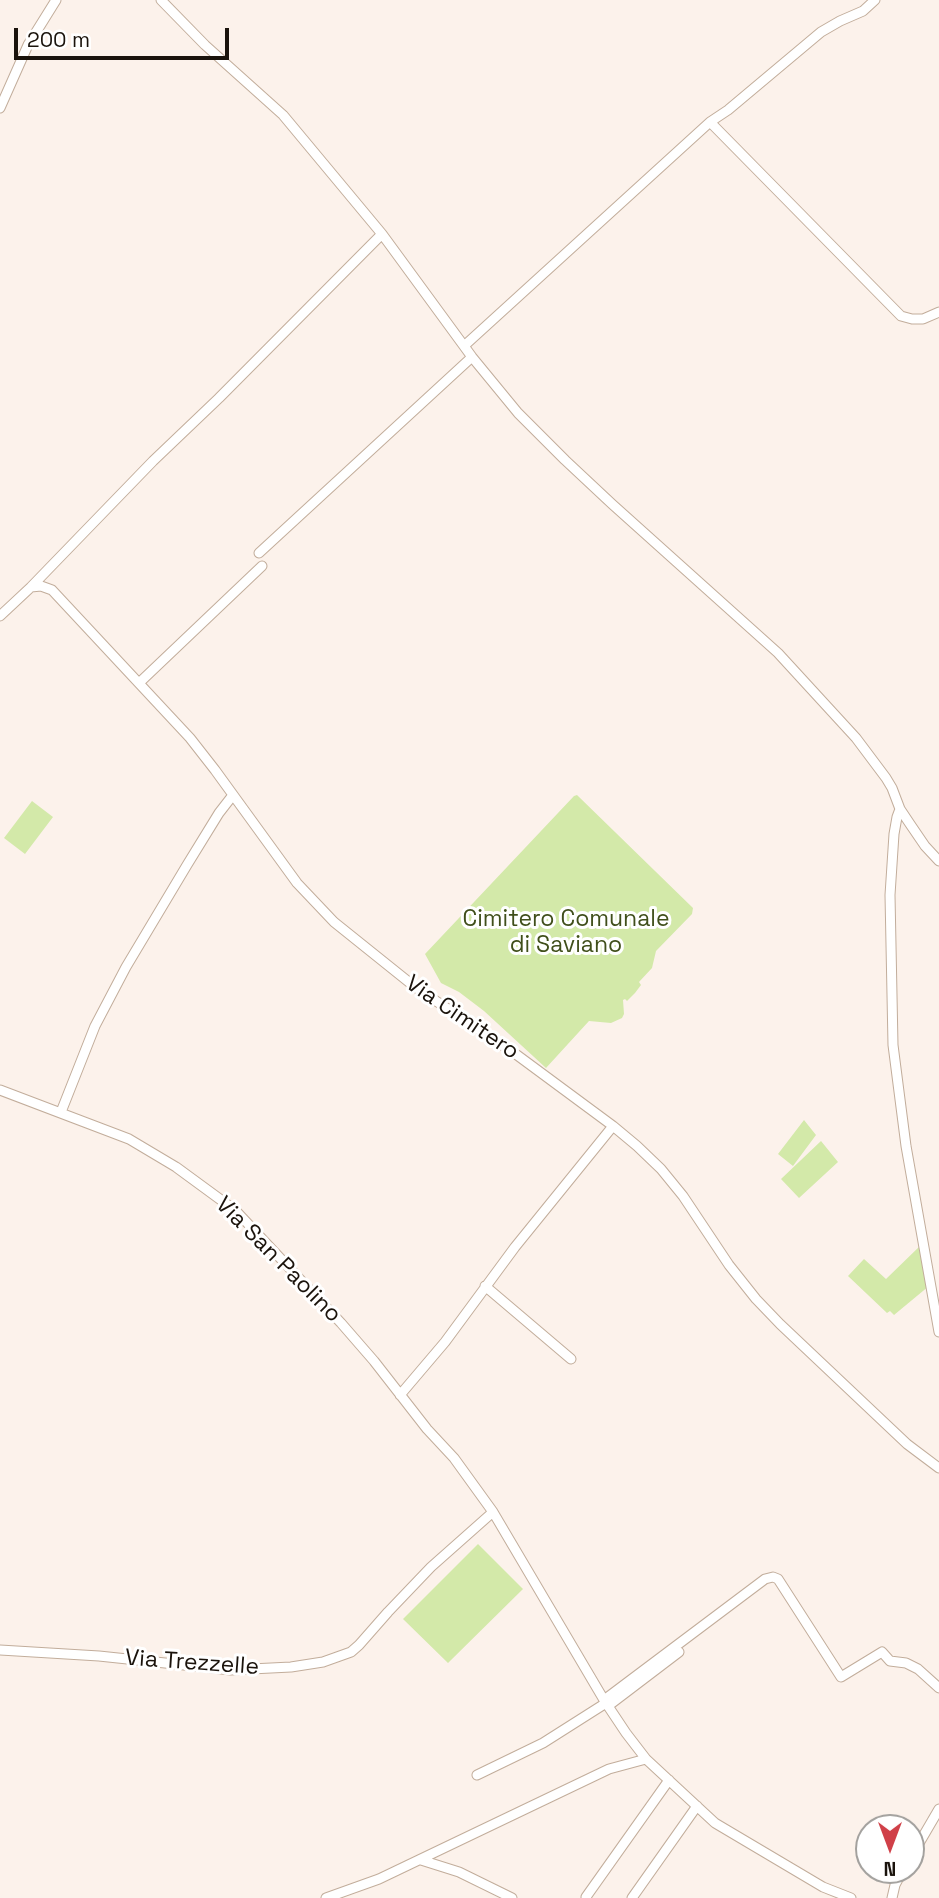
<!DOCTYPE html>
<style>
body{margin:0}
#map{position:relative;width:939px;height:1898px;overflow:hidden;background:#fcf2eb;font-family:"Space Grotesk",sans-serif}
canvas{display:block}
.north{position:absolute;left:855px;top:1814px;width:70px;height:70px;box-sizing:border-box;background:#fff;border:2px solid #a3a19e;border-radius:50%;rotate:180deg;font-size:19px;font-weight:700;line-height:28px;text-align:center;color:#1a130c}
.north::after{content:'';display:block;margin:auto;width:24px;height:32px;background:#d04048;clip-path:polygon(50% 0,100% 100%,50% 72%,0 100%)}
.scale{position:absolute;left:14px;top:28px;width:215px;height:32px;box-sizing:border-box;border:4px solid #1a130c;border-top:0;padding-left:9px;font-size:21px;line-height:24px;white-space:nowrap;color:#1a130c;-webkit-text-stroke:5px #fff;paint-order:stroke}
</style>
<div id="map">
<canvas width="939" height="1898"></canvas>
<div class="north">N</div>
<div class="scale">200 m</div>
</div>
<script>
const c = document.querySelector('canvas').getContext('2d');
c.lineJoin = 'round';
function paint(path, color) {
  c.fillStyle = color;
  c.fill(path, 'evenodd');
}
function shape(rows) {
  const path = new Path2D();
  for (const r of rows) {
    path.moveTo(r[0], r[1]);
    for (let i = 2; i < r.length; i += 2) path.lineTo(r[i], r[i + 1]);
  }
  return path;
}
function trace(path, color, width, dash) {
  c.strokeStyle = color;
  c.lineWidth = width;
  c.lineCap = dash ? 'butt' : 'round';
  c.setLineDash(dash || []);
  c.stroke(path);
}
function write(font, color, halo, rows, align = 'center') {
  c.font = font + ' "Space Grotesk",sans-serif';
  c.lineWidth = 6;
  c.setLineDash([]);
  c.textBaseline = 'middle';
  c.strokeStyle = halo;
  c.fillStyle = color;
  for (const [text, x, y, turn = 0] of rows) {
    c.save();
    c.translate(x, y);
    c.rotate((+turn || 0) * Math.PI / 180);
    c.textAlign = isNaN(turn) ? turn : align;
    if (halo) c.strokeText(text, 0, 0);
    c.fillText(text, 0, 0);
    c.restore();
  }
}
paint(shape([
 [577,795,693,908,692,914,656,951,652,968,639,982,641,985,635,993,627,1001,625,999,623,1000,624,1014,622,1018,611,1023,589,1021,546,1068,484,1011,459,992,441,983,425,954,574,796],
 [32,801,53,817,25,854,4,838],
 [804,1120,816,1135,793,1166,778,1154],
 [821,1141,838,1162,799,1198,781,1179],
 [921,1245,929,1286,894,1315,890,1311,887,1313,848,1276,864,1259,886,1279],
 [478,1544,523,1589,448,1663,403,1619]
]), '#d3e9a9');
const minor = shape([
 [161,0,205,45,283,115,382,234,472,357,518,413,565,460,612,504,778,653,856,738,886,778,892,788,900,809,910,824,925,846,939,861],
 [0,108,28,45,56,0],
 [710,122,728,110,821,32,840,21,863,11,875,0],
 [464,346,710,122,901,316,912,319,923,319,939,312],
 [259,553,472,357],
 [31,587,153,461,219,398,382,234],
 [0,616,31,587,41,586,52,590,190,738,215,770,297,883,334,922,415,987,517,1055,613,1126,637,1146,661,1169,683,1196,729,1265,756,1299,780,1324,907,1444,939,1468],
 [139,683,262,566],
 [900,809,897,817,894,834,890,895,893,1045,906,1146,939,1332],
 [0,1090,129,1139,176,1167,236,1211,341,1323,374,1361,427,1429,454,1458,493,1512,604,1700,626,1733,646,1759,715,1823,823,1887,851,1898],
 [61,1112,95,1026,126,967,187,865,219,813,233,795],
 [485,1286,571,1359],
 [400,1395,445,1342,515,1247,613,1126],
 [0,1650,99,1656,231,1670,291,1667,323,1662,351,1652,359,1645,388,1612,431,1567,493,1512],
 [604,1700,765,1579,773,1577,778,1579,841,1677,882,1652,890,1661,906,1663,918,1669,939,1688],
 [608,1706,679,1652],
 [477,1775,543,1743,606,1703],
 [911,1857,939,1809],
 [421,1860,459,1872,512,1898],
 [586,1897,669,1780],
 [326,1898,379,1879,609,1769,646,1759],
 [632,1898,697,1806],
 [892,1898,895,1885,903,1870]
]);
trace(minor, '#c2ad9b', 11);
trace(minor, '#fff', 9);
write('23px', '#404f1b', '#fff', [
 ["Cimitero Comunale",566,920],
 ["di Saviano",566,946]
]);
write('23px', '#1a130c', '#fff', [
 ["Via Cimitero",462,1018,34],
 ["Via San Paolino",278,1260,45],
 ["Via Trezzelle",192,1663,4]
]);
</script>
